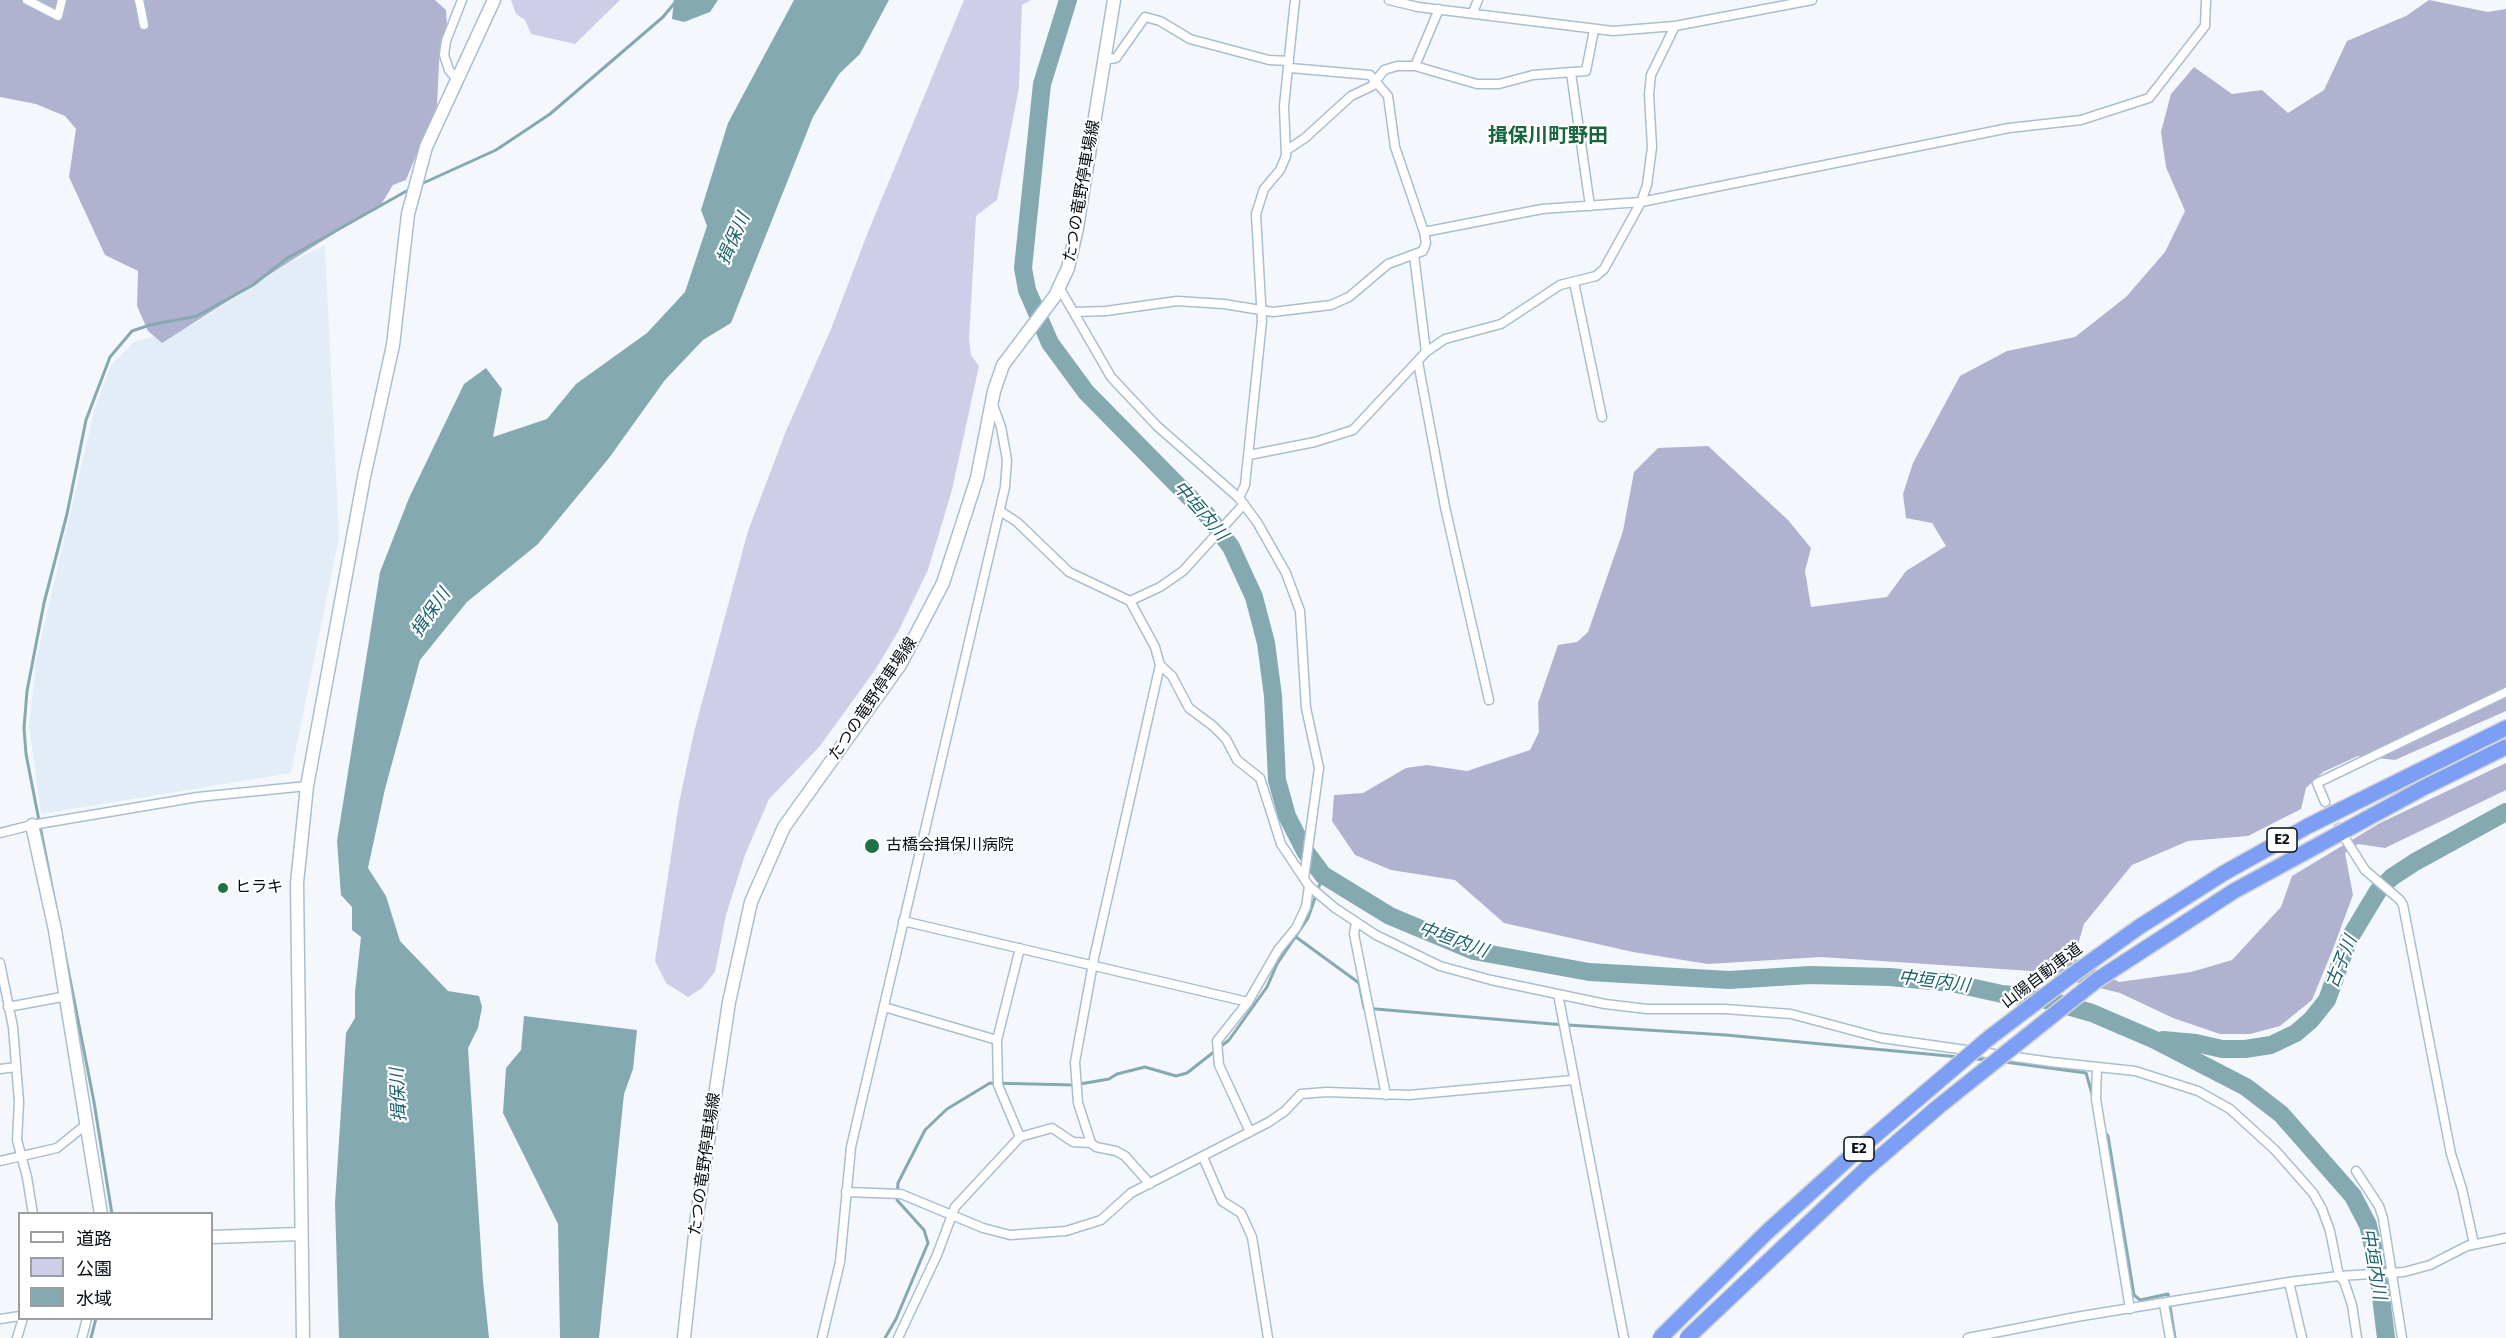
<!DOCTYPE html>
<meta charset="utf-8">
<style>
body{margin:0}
#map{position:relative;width:2506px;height:1338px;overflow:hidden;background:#f4f8fc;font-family:"Fira Sans","Noto Sans JP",sans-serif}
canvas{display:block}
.legend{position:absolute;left:18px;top:1212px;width:195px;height:108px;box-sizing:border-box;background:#fff;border:2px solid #9b9ea1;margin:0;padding:8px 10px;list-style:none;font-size:18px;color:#060c13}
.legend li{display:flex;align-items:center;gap:12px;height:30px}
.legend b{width:30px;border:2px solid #9b9ea1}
</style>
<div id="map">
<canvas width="2506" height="1338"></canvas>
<ul class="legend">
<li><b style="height:8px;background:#fff"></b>道路</li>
<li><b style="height:16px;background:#cecee8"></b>公園</li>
<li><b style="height:16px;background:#85a9b0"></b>水域</li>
</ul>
</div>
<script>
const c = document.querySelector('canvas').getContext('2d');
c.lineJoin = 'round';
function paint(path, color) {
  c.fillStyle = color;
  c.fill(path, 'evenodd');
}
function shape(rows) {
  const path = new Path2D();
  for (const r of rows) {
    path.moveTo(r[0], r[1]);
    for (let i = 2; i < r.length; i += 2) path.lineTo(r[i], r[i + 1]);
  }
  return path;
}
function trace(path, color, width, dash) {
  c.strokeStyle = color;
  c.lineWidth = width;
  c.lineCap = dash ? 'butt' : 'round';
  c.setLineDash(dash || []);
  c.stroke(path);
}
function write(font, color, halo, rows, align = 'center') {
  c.font = font + ' "Fira Sans","Noto Sans JP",sans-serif';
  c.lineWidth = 4.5;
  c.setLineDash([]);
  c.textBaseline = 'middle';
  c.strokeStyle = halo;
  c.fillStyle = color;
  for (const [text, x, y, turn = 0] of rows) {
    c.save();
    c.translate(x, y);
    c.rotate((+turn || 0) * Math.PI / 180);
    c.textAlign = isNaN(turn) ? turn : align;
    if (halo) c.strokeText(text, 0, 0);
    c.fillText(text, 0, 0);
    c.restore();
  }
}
paint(shape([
 [325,245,339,537,291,773,41,814,29,726,36,660,95,407,111,365,134,342,189,327,289,263]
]), '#e2edf7');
paint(shape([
 [511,0,620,0,575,44,531,34,525,20,516,14],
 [964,0,1031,0,1022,5,1019,88,997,200,976,216,969,339,971,355,979,366,952,490,928,570,899,630,875,670,820,746,769,799,745,855,726,915,715,972,702,988,688,997,666,983,655,961,679,803,694,732,748,531,786,431,831,329,868,232]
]), '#cecee8');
paint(shape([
 [0,0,435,0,446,10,447,25,440,44,437,105,406,180,393,185,382,203,162,343,148,331,137,306,138,271,105,255,69,177,76,129,65,116,36,104,0,97],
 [2429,0,2488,12,2506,9,2506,711,2395,760,2358,756,2323,772,2306,788,2301,809,2248,836,2188,841,2132,865,2084,924,2074,958,2119,982,2191,972,2232,960,2281,907,2292,876,2380,823,2506,763,2506,790,2385,848,2358,844,2345,853,2353,895,2333,949,2312,1000,2280,1026,2250,1034,2220,1034,2173,1018,2120,993,2031,971,1821,957,1708,964,1633,952,1504,923,1455,880,1391,870,1355,855,1332,821,1334,795,1363,793,1406,768,1427,765,1467,771,1530,750,1539,732,1538,703,1558,645,1577,642,1588,632,1623,531,1634,472,1658,448,1708,446,1788,520,1811,548,1805,571,1811,607,1887,597,1906,571,1946,546,1932,523,1906,518,1903,494,1913,463,1960,376,2007,351,2075,337,2126,297,2165,252,2185,211,2166,167,2161,132,2171,94,2194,67,2232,94,2262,90,2288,113,2324,90,2347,41,2406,16]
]), '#b1b2cf');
paint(shape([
 [674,0,718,0,710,12,684,22,672,19],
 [794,0,889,0,860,54,839,74,813,117,731,323,703,340,665,380,609,458,538,544,467,602,420,660,385,789,368,868,386,896,400,941,448,991,479,996,482,1007,478,1028,468,1048,483,1281,489,1338,339,1338,335,1203,346,1033,355,1018,355,992,361,937,352,930,352,907,341,895,337,841,380,572,409,498,464,384,486,368,502,389,493,437,547,419,576,384,647,333,685,292,707,226,701,210,728,123],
 [524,1016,637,1030,633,1069,624,1094,599,1338,560,1338,558,1224,503,1113,506,1068,521,1050]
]), '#85a9b0');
trace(shape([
 [419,185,496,150,550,114,663,17,677,0],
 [1296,937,1359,983,1364,1008,1552,1024,1726,1035,1959,1057],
 [1975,1059,1989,1060],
 [2005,1062,2086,1073,2093,1097],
 [2104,1131,2108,1136,2134,1295,2140,1300,2168,1294,2175,1338],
 [112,1214,94,1102,26,754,24,728,27,691,44,603,67,514,86,420,110,357,132,331,150,325,197,316,253,285,286,259,410,189],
 [91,1338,96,1318],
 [885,1338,896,1319,928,1243,924,1230,897,1200,898,1183,925,1130,947,1109,990,1083,1074,1085,1109,1079,1117,1074,1145,1067,1176,1076,1187,1073,1229,1040,1267,987,1277,964,1308,918,1323,875]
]), '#85a9b0', 3);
trace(shape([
 [1068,0,1042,84,1023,268,1027,290,1050,343,1086,392,1206,514,1231,547,1254,597,1266,643,1273,696,1277,780,1287,816,1305,851,1323,875,1390,916,1474,951,1589,972,1729,980,1810,975,1890,977,1952,983,2002,994,2036,997,2092,1013,2155,1040,2246,1087,2281,1114,2353,1196,2368,1225,2377,1264,2386,1338],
 [2163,1040,2196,1043,2222,1049,2245,1049,2271,1045,2296,1033,2311,1020,2327,1000,2349,939,2378,891,2392,877,2415,862,2506,812]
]), '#85a9b0', 18);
trace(shape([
 [2325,802,2343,835]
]), '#d0d5d9', 8, [8, 4]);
const street = shape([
 [27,0,58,16,62,0],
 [139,0,144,25],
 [1389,0,1418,7,1613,31,1675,26,1812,0],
 [1473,12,1478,0],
 [1104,60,1116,58,1145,17,1160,21,1190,39,1269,60,1289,61],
 [1415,66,1439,9],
 [1290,68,1370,75,1388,96,1395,147,1424,232],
 [1571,73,1590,206],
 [458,81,449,70,444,55,446,41,462,0],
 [1287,150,1305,138,1351,96,1372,86,1384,70,1397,66,1415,66,1477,84,1499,84,1533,75,1586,71,1594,30],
 [1414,255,1426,352],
 [1574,282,1602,417],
 [1059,287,1111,377,1157,426,1239,498,1257,522,1286,573,1300,611,1306,708,1319,768,1304,878],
 [1075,312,1106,311,1177,301,1224,304,1273,312,1331,305,1349,297,1388,264,1423,251,1426,243,1424,232,1542,209,1641,202,2009,128,2081,120,2149,98,2205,26,2206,0],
 [1418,362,1445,507,1489,700],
 [1249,455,1315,442,1353,430,1426,352,1445,339,1501,324,1560,285,1596,276,1604,269,1641,202,1647,185,1652,147,1649,94,1651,75,1675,26],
 [1239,498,1245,485,1262,321,1256,214,1264,189,1280,170,1286,156,1284,106,1295,0],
 [1000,511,1017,522,1069,572,1130,601,1155,647,1160,665,1094,958,1075,1062,1078,1103,1091,1143,1096,1147,1116,1151,1125,1156,1150,1184],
 [1130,601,1160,587,1183,571,1244,504],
 [1160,665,1172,676,1189,708,1213,726,1226,739,1237,760,1260,778,1281,844,1309,886,1335,908,1376,935,1440,966,1491,980,1605,1004,1647,1009,1725,1009,1791,1014,1881,1038,2051,1062,2135,1071,2198,1091,2230,1109,2275,1150,2313,1193,2322,1209,2330,1231,2339,1276,2344,1281,2352,1305,2357,1338],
 [2325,802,2317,783,2506,692],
 [0,833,32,825,198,797,307,786],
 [2346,840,2365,870,2400,900,2403,905,2451,1154,2462,1189,2474,1244],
 [903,921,1248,1002],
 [1356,923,1354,934,1386,1095],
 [0,963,13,1027,19,1102,17,1140,27,1177,33,1214],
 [1558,994,1624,1338],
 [8,1007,67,996],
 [884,1007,997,1040,998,1085,1020,1137,955,1207,937,1255,898,1338],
 [997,1040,1020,948],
 [2097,1067,2096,1099,2130,1309],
 [0,1069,16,1067],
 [1250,1132,1219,1065,1217,1041,1248,1002,1278,950,1296,928,1306,907,1309,886],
 [1020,1137,1052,1128,1073,1142,1091,1143],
 [1203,1157,1222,1201,1241,1213,1252,1237,1268,1338],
 [0,1161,57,1148,88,1123],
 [2356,1171,2379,1206,2383,1218,2402,1338],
 [846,1192,901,1194,983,1228,1010,1235,1066,1231,1101,1220,1131,1193,1269,1122,1285,1111,1301,1094,1327,1092,1409,1095,1573,1080],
 [2289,1282,2302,1338],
 [2164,1304,2170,1338],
 [0,1319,20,1316],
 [17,1338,23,1318],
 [82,1338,87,1318],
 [822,1338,840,1262,851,1147,1005,487,1007,460,1001,427,992,402],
 [1968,1338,2076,1317,2289,1282,2339,1276,2404,1272,2430,1265,2467,1246,2506,1238]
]);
const secondary = shape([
 [32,825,55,930,101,1214],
 [212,1237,300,1234],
 [303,1338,297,883,307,786,364,477,393,345,408,214,426,147,494,0],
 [684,1338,697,1216,729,1002,751,902,784,827,900,665,943,583,977,478,994,391,1003,365,1055,296,1068,268,1077,228,1114,0]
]);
const highway = shape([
 [2072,975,2139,927,2224,873,2308,826,2506,728],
 [2097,980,2234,891,2423,788,2506,747]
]);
trace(street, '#aabed1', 11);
trace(secondary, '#aabed1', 15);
trace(highway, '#d2d3d5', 18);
trace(street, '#fff', 8);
trace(secondary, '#fff', 12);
trace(highway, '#7c9ff5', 15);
const highwayBridge = shape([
 [1660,1338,1767,1232,1851,1156,1989,1038,2072,975],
 [1687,1338,1865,1170,1938,1107,2097,980]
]);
trace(highwayBridge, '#d2d3d5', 18, []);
trace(highwayBridge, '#7c9ff5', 15);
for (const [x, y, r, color] of [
 [872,846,8,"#1c7245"],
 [223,888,6,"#1c7245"]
]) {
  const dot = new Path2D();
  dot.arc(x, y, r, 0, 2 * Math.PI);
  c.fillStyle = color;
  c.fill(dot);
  trace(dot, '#fff', 2);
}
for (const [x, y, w] of [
 [2282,840,30],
 [1859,1149,30]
]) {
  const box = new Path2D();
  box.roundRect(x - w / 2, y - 12, w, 24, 4.5);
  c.fillStyle = '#fff';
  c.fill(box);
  trace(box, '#060c13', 1.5);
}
write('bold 15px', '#060c13', null, [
 ["E2",2282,840],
 ["E2",1859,1149]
]);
write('16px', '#060c13', '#fff', [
 ["たつの竜野停車場線",1082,191,-80],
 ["たつの竜野停車場線",873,699,-56],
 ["山陽自動車道",2042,976,-37],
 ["たつの竜野停車場線",705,1164,-82]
]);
write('16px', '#060c13', '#fff', [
 ["古橋会揖保川病院",886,846],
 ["ヒラキ",235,888]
], 'left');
write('italic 18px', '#19626e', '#fff', [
 ["揖保川",734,239,-66],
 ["中垣内川",1200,511,49],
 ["揖保川",431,613,-55],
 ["中垣内川",1453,940,20],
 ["古子川",2342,962,-68],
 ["中垣内川",1934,982,7],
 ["揖保川",399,1095,-93],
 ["中垣内川",2373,1264,80]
]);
write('bold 20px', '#18663d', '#fff', [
 ["揖保川町野田",1548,136]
]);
</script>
